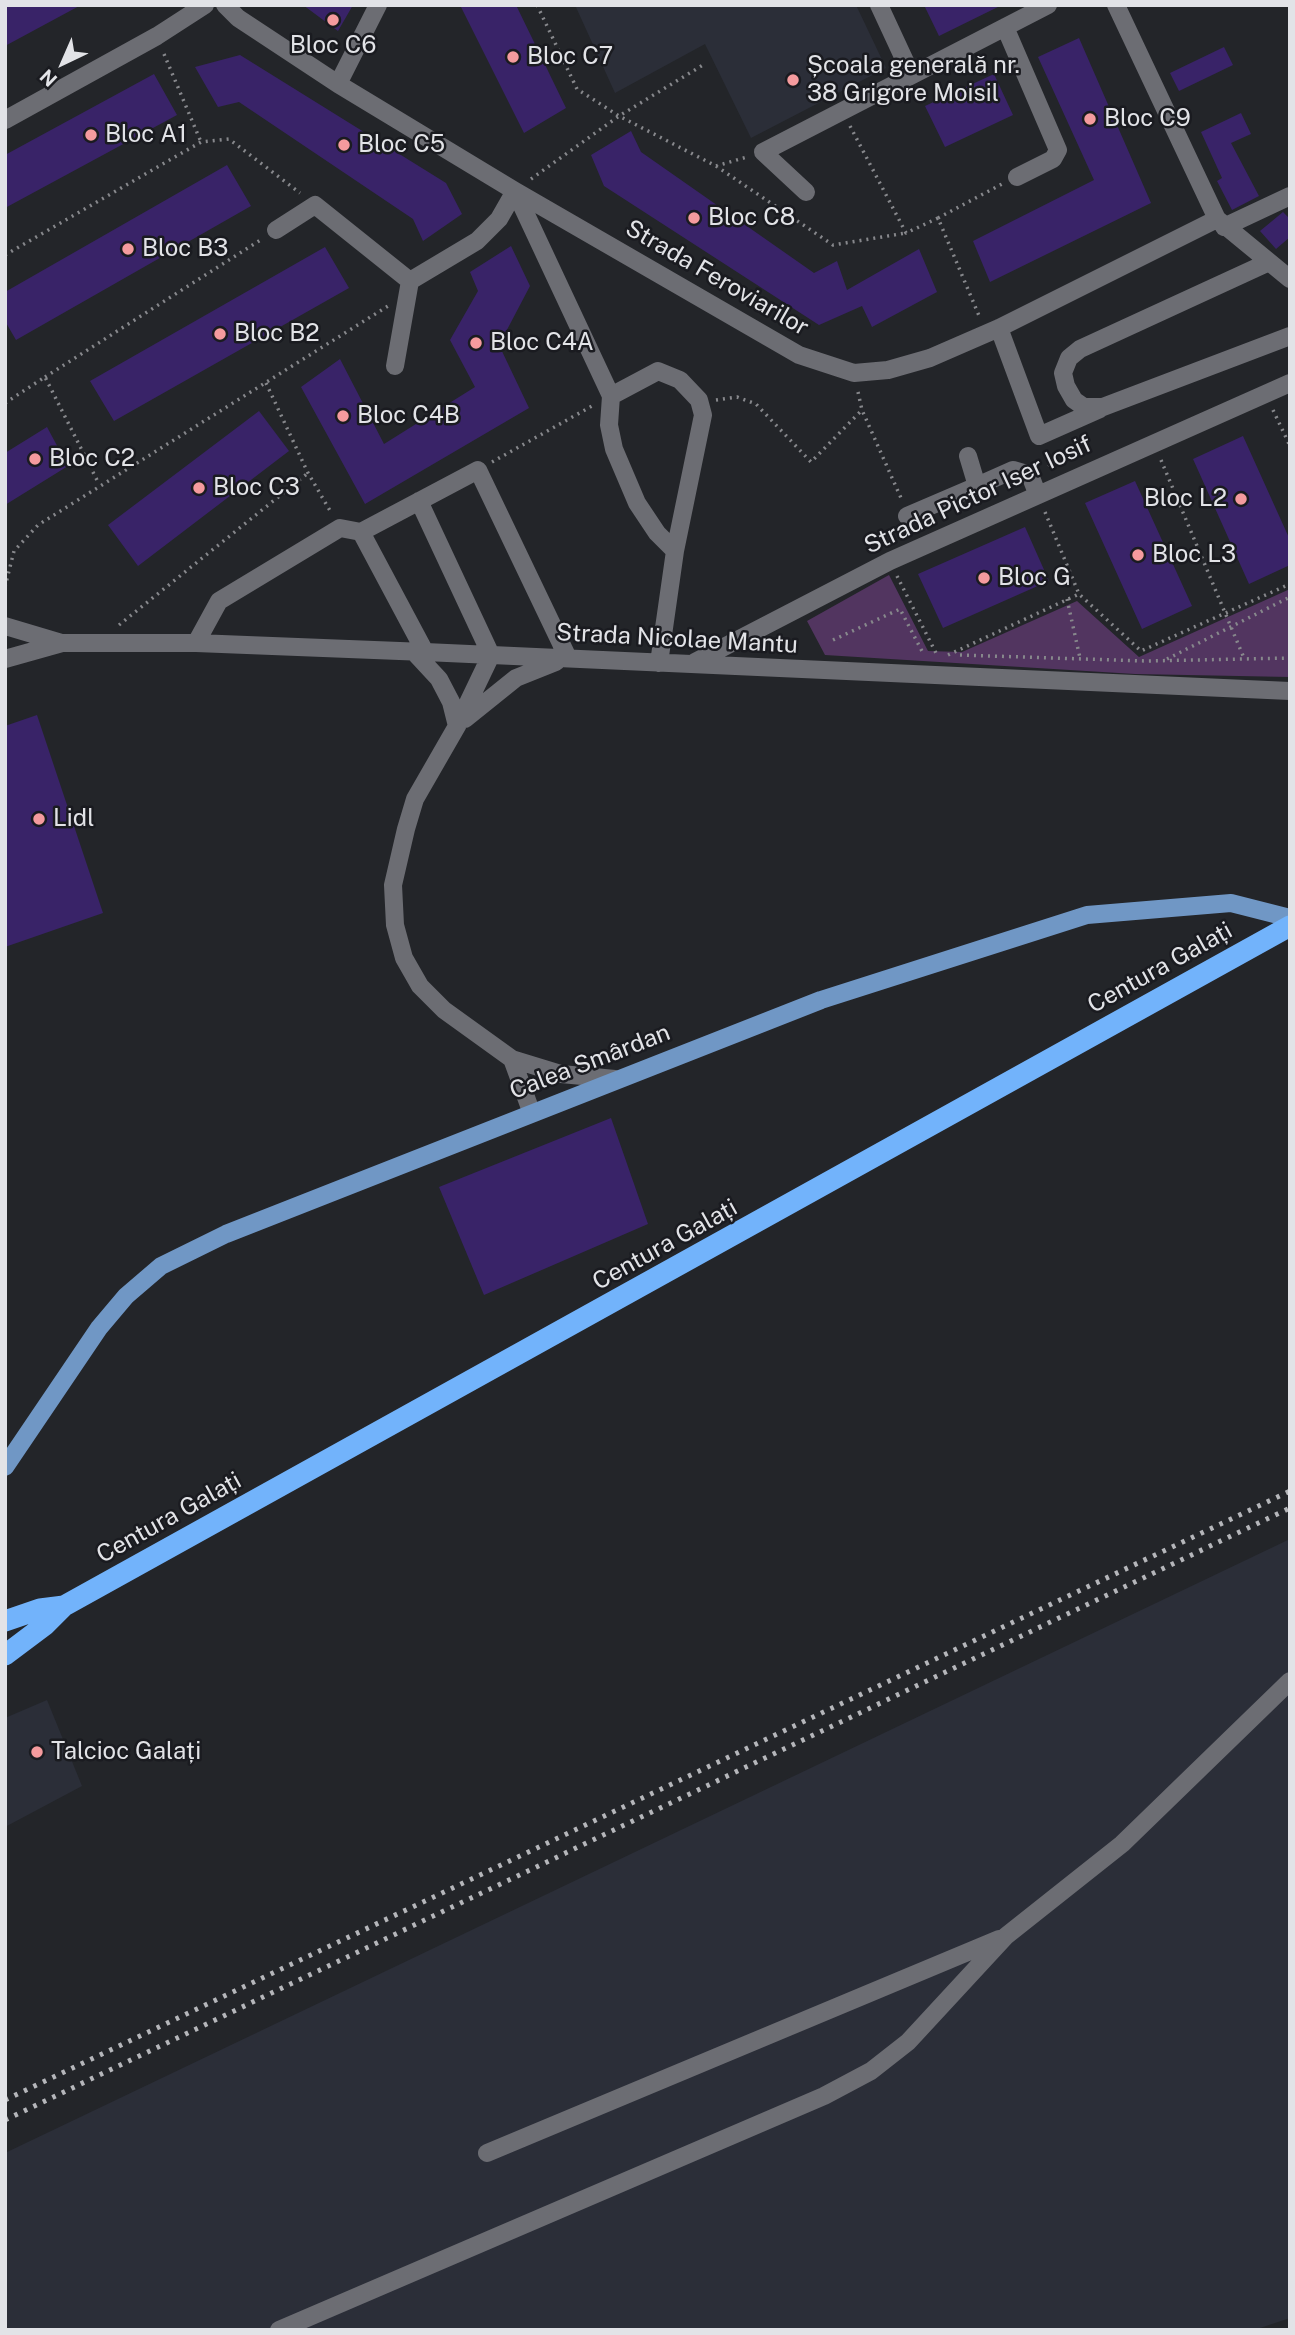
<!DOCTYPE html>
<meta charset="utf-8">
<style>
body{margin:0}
#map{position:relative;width:1295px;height:2335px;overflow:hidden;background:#232529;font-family:"Public Sans",sans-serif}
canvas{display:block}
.frame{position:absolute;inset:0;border:7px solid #e2e3e7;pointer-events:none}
.north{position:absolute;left:28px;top:28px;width:70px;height:70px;-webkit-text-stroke:5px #1a1b20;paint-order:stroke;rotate:224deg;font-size:19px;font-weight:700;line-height:28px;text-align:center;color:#e2e3e7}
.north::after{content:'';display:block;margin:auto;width:24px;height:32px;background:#e2e3e7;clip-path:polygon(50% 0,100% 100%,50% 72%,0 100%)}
</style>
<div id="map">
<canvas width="1295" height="2335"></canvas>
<div class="frame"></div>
<div class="north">N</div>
</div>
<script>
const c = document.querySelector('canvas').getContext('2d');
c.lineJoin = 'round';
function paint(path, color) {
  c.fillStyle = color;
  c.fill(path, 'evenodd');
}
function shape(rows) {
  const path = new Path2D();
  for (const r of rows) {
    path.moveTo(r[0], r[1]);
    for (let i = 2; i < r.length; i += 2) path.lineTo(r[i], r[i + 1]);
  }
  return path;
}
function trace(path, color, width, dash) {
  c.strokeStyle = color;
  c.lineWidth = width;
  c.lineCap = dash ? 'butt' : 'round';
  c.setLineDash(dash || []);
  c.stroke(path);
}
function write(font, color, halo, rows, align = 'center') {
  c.font = font + ' "Public Sans",sans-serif';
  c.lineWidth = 5;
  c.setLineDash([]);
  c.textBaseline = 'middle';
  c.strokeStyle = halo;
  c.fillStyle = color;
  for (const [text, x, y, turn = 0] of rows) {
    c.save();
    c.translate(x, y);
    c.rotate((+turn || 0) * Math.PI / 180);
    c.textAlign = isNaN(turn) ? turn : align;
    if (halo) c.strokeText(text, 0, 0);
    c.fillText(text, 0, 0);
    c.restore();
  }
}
paint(shape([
 [575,5,856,5,886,68,751,138,705,44,615,93],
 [1290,1539,1290,2318,1254,2330,5,2330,5,2153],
 [47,1700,82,1786,5,1827,5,1718]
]), '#2b2e38');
paint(shape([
 [889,575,928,651,962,652,1077,601,1139,657,1290,589,1290,677,1135,674,825,655,807,621]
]), '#523560');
paint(shape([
 [5,5,81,5,5,46],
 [303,5,353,5,338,31],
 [460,5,516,5,566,108,524,133],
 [924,5,1002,5,939,36],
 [1079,38,1151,203,990,282,973,241,1094,180,1038,57],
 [1224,47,1233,65,1179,91,1170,73],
 [240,55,446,183,462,214,423,241,413,219,239,102,218,107,195,67],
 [154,74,177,115,5,208,5,155],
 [994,74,1013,115,945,147,925,106],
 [1241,113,1251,134,1231,143,1259,196,1232,210,1217,181,1222,178,1201,132],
 [631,131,641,152,814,273,837,261,847,290,919,249,937,292,872,327,862,306,819,325,604,186,591,155],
 [227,165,251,206,16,340,5,321,5,292],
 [1283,212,1290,219,1290,237,1276,249,1260,231],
 [511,246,530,286,499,345,529,408,365,504,301,387,340,359,384,444,475,387,450,340,478,291,470,272],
 [325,247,349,288,114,421,90,381],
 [259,411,289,451,138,566,108,525],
 [47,427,68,466,5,505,5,453],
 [1243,436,1290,540,1290,565,1249,584,1193,459],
 [1135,481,1192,606,1142,629,1085,503],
 [1025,527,1049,581,943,628,918,574],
 [37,715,103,913,5,947,5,726],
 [611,1118,648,1224,484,1295,439,1187]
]), '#392368');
trace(shape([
 [537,5,577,89,619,116,716,166,747,157],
 [164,54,201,142],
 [850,126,906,233,938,218,980,318],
 [716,166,833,245,906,233],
 [531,179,619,116,703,65],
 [938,218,1002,184],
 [5,255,201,142,229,139,300,193],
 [45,377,262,239],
 [266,383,308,473,332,514],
 [858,392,862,410,901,498],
 [716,400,737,397,756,404,811,462,862,410],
 [5,403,45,377,99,484],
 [1273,410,1290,446],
 [1045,451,1051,470],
 [1161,460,1244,658],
 [492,462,592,406],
 [1045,512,1079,594,1141,651,1290,584],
 [897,576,937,655],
 [5,587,14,551,38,525,388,306],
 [1067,599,1080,658],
 [119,625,308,473],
 [833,640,900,609,924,655],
 [948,655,1079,594],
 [960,655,1146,661,1290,658],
 [1167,659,1290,597]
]), '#87888c', 3.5, [2, 5]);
trace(shape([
 [225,5,238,18,338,84,515,191,799,355,854,373,888,370,930,358,999,328,1217,219],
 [879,5,911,74],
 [1116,5,1217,219,1290,279],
 [1005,27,1058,150,1053,159,1017,177],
 [338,84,378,5],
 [5,120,157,36,205,5],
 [515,191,611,396,609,425,614,449,637,503,657,533,675,551],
 [806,192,763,152,1048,5],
 [1224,227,1290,196],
 [276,230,315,205,410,281],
 [1269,262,1080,349,1069,358,1063,373,1066,386,1074,400,1084,407,1103,407,1290,336],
 [999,328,1039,436,1100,409],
 [395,366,410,281,477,241,499,219,515,191],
 [611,396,658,371,680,380,699,400,703,415,675,551,659,663],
 [968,456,977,486,1013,470,1030,475,1037,493],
 [419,501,491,655],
 [907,516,977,486],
 [361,532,425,652],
 [5,626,62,643,196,643,425,652,1290,691],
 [196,643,219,601,340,528,361,532,478,470,568,658],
 [413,651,439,679,451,702,457,726],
 [491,655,457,726,415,799,406,829,393,885,395,925,404,958,420,986,444,1010,512,1059,561,1074,615,1079],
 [5,659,62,643],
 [695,662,890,561,1290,383],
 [465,719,516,678,556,662],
 [512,1059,531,1111],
 [487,2153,999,1939],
 [279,2330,824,2096,871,2071,908,2042,1006,1936,1122,1844,1290,1681]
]), '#6c6d73', 18);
trace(shape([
 [5,1467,99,1328,126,1296,161,1266,226,1234,821,1000,1087,915,1231,903,1290,918]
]), '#7097c5', 18);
trace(shape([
 [5,1621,40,1609,64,1606],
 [5,1655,45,1625,64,1606,1290,926]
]), '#72b3fb', 21);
trace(shape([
 [5,2100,1290,1491],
 [5,2120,1290,1508]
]), '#b5b6ba', 5, [3.5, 7]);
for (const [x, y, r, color] of [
 [333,20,7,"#f59b9e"],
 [513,57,7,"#f59b9e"],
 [793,80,7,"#f59b9e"],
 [1090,119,7,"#f59b9e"],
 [91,135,7,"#f59b9e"],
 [344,145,7,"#f59b9e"],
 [694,218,7,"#f59b9e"],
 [128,249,7,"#f59b9e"],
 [220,334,7,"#f59b9e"],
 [476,343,7,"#f59b9e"],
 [343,416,7,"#f59b9e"],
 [35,459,7,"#f59b9e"],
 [199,488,7,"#f59b9e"],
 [1241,499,7,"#f59b9e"],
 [1138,555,7,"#f59b9e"],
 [984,578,7,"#f59b9e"],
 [39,819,7,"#f59b9e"],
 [37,1752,7,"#f59b9e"]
]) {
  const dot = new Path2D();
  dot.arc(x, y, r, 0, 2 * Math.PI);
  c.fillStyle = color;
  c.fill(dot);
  trace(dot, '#1a1b20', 2.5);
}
write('24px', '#e2e3e7', '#1a1b20', [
 ["Bloc C6",333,46,"center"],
 ["Bloc C7",527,57],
 ["Școala generală nr.",807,66],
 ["38 Grigore Moisil",807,94],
 ["Bloc C9",1104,119],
 ["Bloc A1",105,135],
 ["Bloc C5",358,145],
 ["Bloc C8",708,218],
 ["Bloc B3",142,249],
 ["Bloc B2",234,334],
 ["Bloc C4A",490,343],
 ["Bloc C4B",357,416],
 ["Bloc C2",49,459],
 ["Bloc C3",213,488],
 ["Bloc L2",1227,499,"right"],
 ["Bloc L3",1152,555],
 ["Bloc G",998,578],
 ["Lidl",53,819],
 ["Talcioc Galați",51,1752]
], 'left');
write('24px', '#e2e3e7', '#1a1b20', [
 ["Strada Feroviarilor",717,278,30],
 ["Strada Pictor Iser Iosif",978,495,-25],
 ["Strada Nicolae Mantu",677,639,3],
 ["Centura Galați",1160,968,-29],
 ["Calea Smârdan",590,1062,-21],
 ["Centura Galați",665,1245,-29],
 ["Centura Galați",169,1518,-29]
]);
</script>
